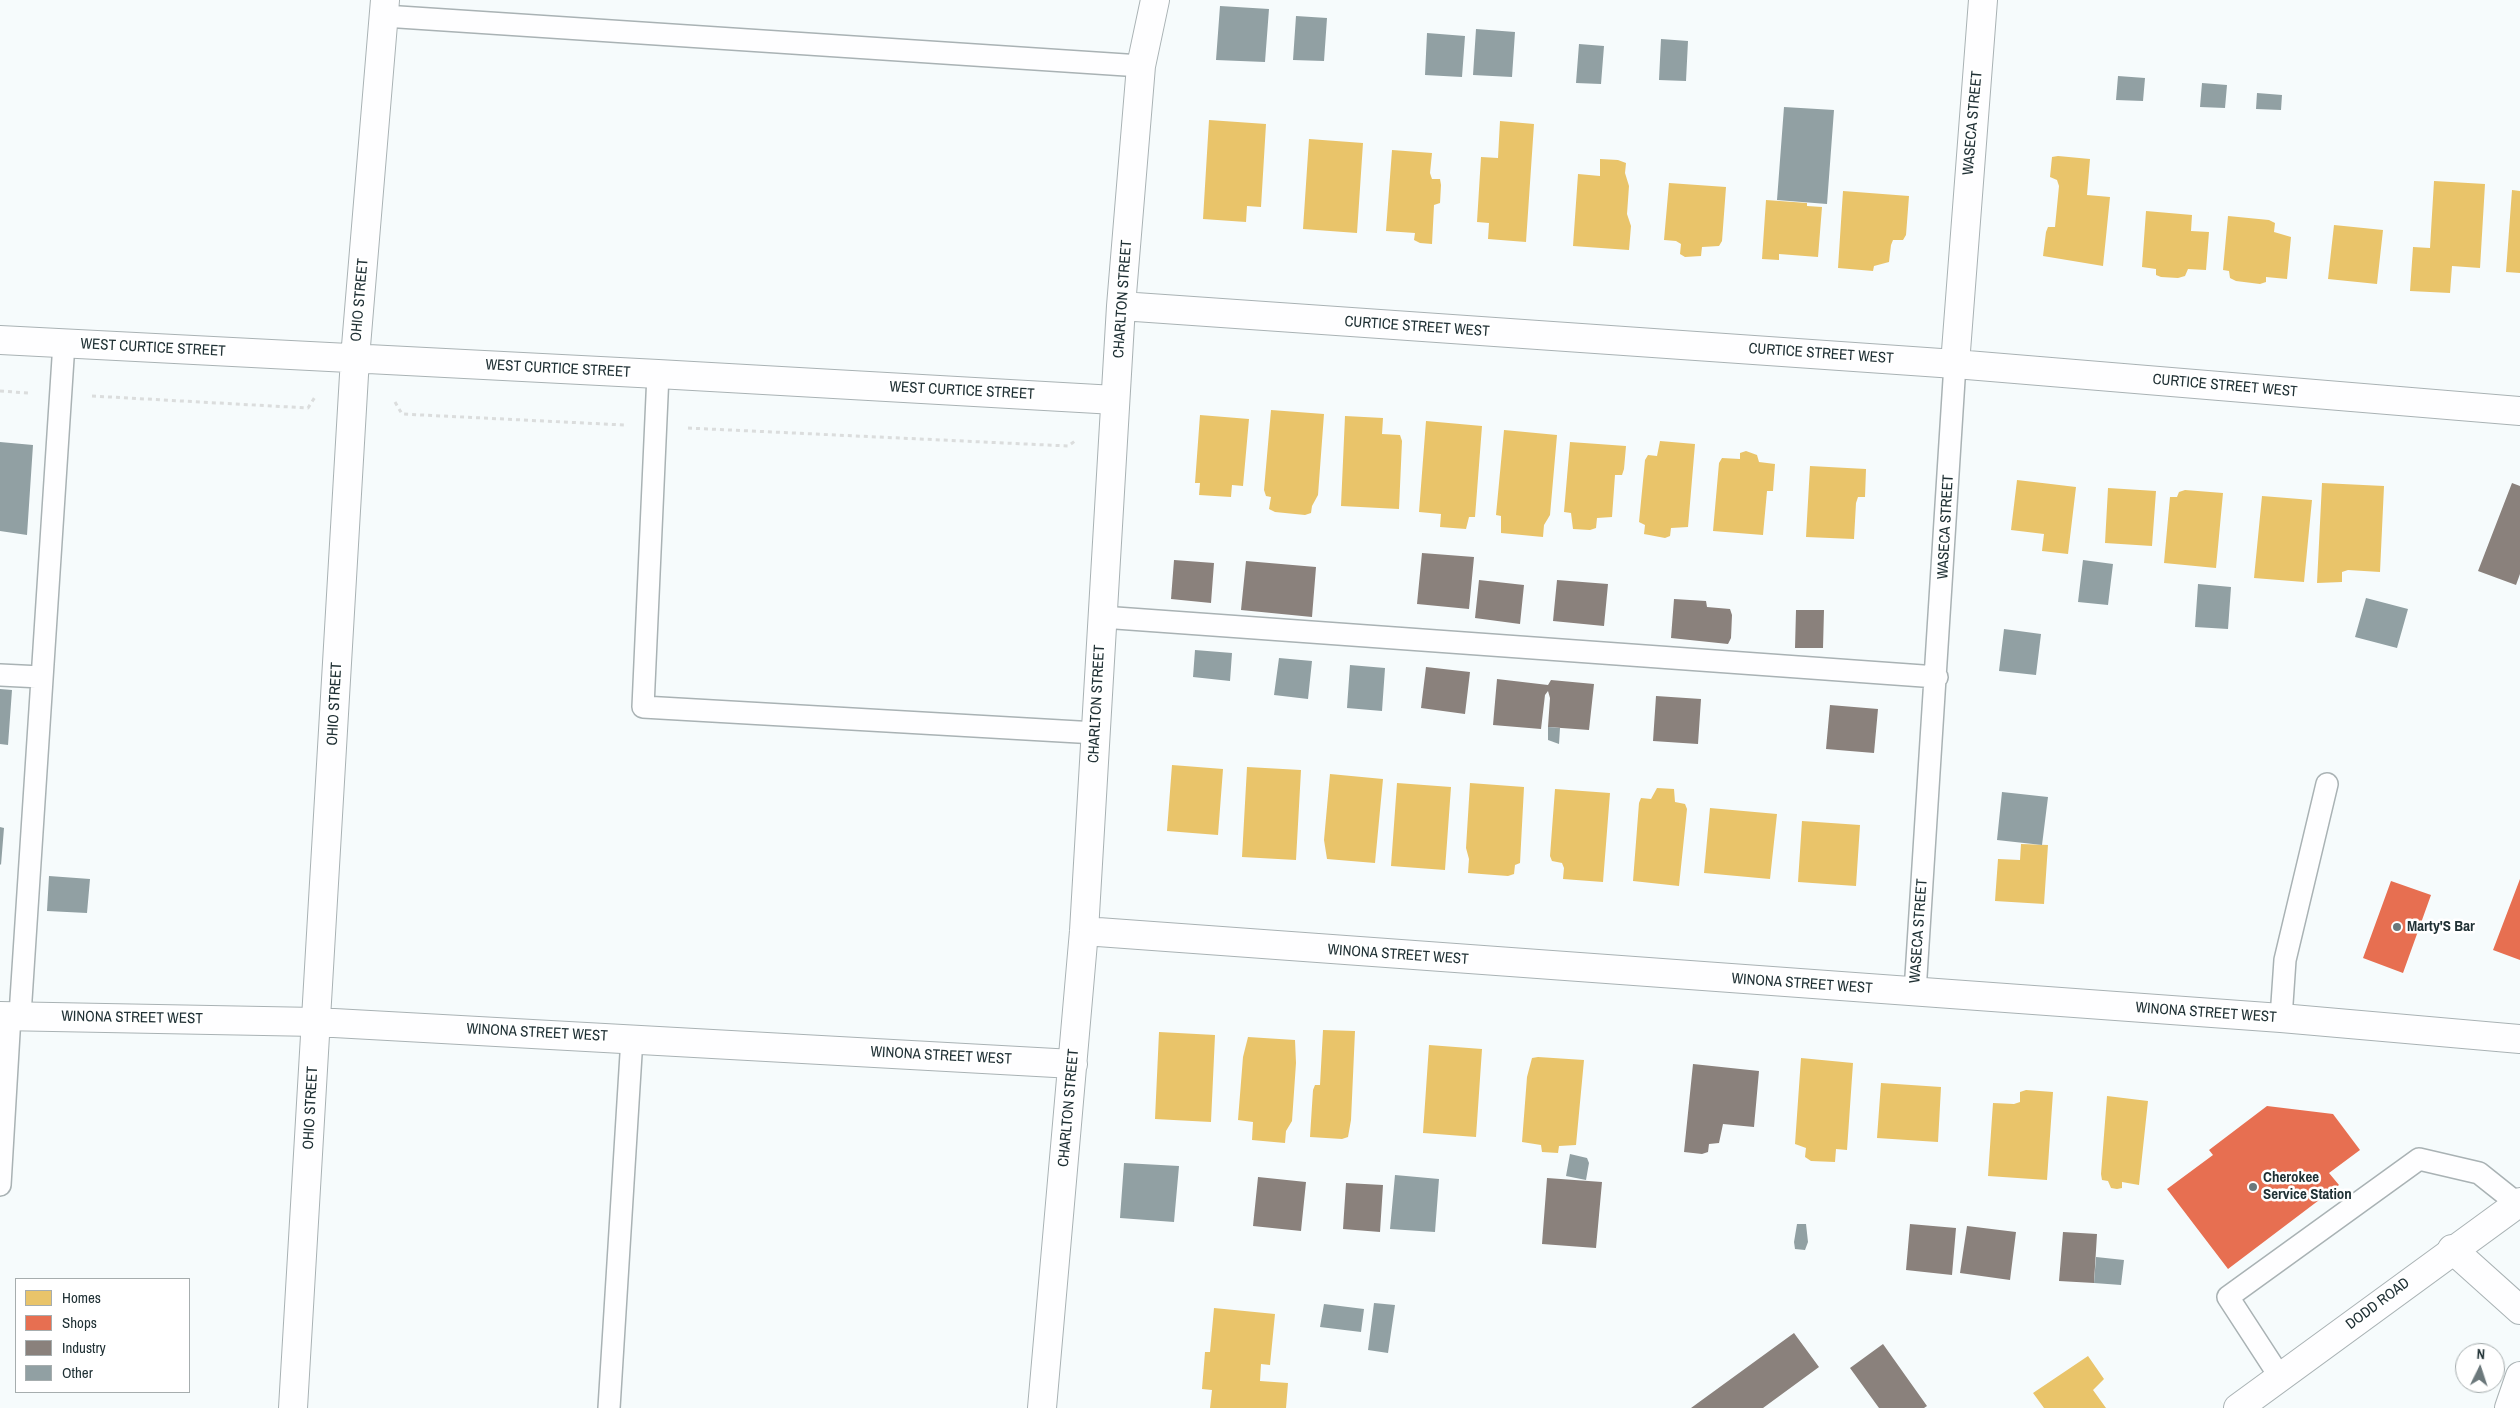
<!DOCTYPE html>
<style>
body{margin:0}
#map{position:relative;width:2520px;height:1408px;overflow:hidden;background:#f6fbfc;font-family:"Archivo Narrow",sans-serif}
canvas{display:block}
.legend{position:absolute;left:15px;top:1278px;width:175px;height:115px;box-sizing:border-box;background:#fff;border:1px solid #a6adae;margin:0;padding:6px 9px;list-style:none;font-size:15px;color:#203135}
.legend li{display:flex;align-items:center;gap:10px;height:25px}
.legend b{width:25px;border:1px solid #a6adae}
.north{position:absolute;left:2455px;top:1343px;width:50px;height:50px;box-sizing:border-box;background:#fff;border:1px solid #a6adae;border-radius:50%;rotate:4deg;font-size:14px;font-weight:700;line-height:20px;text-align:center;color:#203135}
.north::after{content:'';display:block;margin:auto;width:18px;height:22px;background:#6b787b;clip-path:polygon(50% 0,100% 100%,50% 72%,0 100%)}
</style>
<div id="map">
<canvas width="2520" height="1408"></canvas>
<ul class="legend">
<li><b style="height:14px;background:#e9c46a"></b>Homes</li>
<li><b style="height:14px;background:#e76f51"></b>Shops</li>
<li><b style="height:14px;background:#8a817c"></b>Industry</li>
<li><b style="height:14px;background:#91a0a3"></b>Other</li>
</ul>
<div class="north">N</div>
</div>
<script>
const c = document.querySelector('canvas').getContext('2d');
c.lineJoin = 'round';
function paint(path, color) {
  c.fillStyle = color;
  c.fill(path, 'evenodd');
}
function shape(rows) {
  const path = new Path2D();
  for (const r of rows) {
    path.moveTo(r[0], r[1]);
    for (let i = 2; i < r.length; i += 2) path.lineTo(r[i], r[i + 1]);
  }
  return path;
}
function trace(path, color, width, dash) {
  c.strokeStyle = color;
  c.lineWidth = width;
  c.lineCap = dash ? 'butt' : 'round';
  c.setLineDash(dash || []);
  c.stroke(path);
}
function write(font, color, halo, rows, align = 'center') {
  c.font = font + ' "Archivo Narrow",sans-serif';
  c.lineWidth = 5;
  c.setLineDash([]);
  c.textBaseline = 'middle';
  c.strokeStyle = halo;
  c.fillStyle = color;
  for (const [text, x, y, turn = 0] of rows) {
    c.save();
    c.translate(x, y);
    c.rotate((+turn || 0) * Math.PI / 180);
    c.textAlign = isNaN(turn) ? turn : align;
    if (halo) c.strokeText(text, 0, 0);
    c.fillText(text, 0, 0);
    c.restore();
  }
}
paint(shape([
 [1209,120,1266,124,1261,207,1247,206,1246,222,1203,219],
 [1500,121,1534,124,1526,242,1488,239,1489,223,1477,222,1481,157,1498,158],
 [1309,139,1363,143,1357,233,1303,229],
 [1392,150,1432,153,1430,173,1432,179,1440,179,1441,185,1440,203,1434,205,1432,244,1420,243,1414,240,1415,233,1386,231],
 [2058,156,2090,159,2087,195,2110,197,2103,266,2043,256,2046,232,2048,227,2055,227,2059,186,2057,180,2050,177,2052,157],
 [1600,159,1618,160,1626,163,1625,173,1629,186,1627,214,1631,226,1629,250,1573,246,1578,174,1600,176],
 [2434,181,2485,184,2480,268,2452,266,2450,293,2410,291,2413,247,2430,248],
 [1669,183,1726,187,1722,241,1719,246,1702,247,1701,256,1685,257,1680,254,1681,244,1676,241,1664,240],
 [2512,190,2520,191,2520,273,2506,272],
 [1843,191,1909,196,1906,235,1903,240,1893,240,1891,245,1889,262,1874,266,1873,271,1838,268],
 [1766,200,1807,203,1807,206,1822,207,1818,257,1779,254,1779,260,1762,259],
 [2146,211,2192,215,2191,231,2209,232,2206,270,2188,269,2185,276,2178,278,2161,277,2156,275,2156,269,2142,267],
 [2228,216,2269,220,2275,223,2274,232,2291,237,2287,279,2266,277,2266,282,2260,284,2236,281,2230,278,2229,271,2223,270],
 [2334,225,2383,230,2377,284,2328,279],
 [1271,410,1324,414,1318,495,1312,506,1311,513,1305,515,1275,512,1269,509,1271,497,1266,496,1264,490],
 [1200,415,1249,419,1243,486,1232,485,1231,497,1199,495,1200,483,1195,483],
 [1345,416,1383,418,1382,434,1400,435,1402,441,1399,509,1341,506],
 [1426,421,1482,426,1475,517,1469,517,1466,529,1440,527,1441,514,1419,512],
 [1504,430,1557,435,1550,515,1544,525,1543,537,1501,533,1501,516,1496,515],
 [1660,441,1695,444,1688,527,1671,528,1670,536,1665,538,1644,534,1645,525,1639,522,1645,460,1648,455,1657,456],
 [1570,442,1626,446,1624,469,1622,475,1615,475,1612,517,1597,518,1596,528,1590,530,1573,529,1571,513,1564,512],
 [1746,451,1757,455,1759,462,1775,464,1773,491,1767,491,1763,535,1713,531,1719,463,1722,458,1740,459,1740,453],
 [1810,466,1866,469,1865,497,1858,497,1856,503,1854,539,1806,537],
 [2017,480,2076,487,2068,554,2042,551,2044,534,2011,530],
 [2322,483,2384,486,2380,572,2348,570,2342,572,2342,582,2317,583],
 [2108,488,2156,491,2152,546,2105,543],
 [2185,490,2223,493,2216,568,2164,563,2170,497,2177,497,2179,492],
 [2262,496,2312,500,2304,582,2254,578],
 [1172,765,1223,769,1218,835,1167,831],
 [1247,767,1301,770,1296,860,1242,857],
 [1330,774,1383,779,1375,863,1327,859,1324,840],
 [1397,783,1451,787,1445,870,1391,866],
 [1470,783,1524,787,1520,863,1515,865,1514,874,1508,876,1468,873,1469,859,1466,848],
 [1657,788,1674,789,1675,802,1685,804,1687,809,1679,886,1633,881,1639,803,1641,798,1651,799],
 [1555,789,1610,793,1603,882,1563,879,1564,868,1562,863,1552,861,1550,856],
 [1710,808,1777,814,1770,879,1704,873],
 [1802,821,1860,825,1856,886,1798,882],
 [2021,844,2048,845,2044,904,1995,901,1998,859,2020,860],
 [1323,1030,1355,1031,1351,1120,1348,1137,1342,1139,1310,1137,1313,1090,1315,1085,1320,1085],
 [1159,1032,1215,1035,1211,1122,1155,1119],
 [1248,1037,1295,1040,1296,1063,1292,1121,1286,1131,1285,1143,1252,1140,1253,1122,1238,1120,1243,1057],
 [1429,1045,1482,1049,1476,1137,1423,1133],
 [1538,1057,1584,1060,1576,1145,1559,1146,1558,1153,1542,1152,1541,1145,1522,1142,1527,1077,1532,1058],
 [1801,1058,1853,1063,1847,1150,1836,1149,1835,1162,1811,1161,1805,1157,1806,1148,1795,1144],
 [1881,1083,1941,1087,1938,1142,1877,1138],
 [2026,1090,2053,1092,2047,1180,1988,1176,1993,1103,2014,1104,2020,1102,2020,1092],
 [2107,1096,2148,1101,2139,1185,2122,1182,2122,1188,2117,1189,2111,1188,2108,1181,2102,1180,2101,1174],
 [1214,1308,1275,1314,1270,1365,1261,1364,1260,1381,1288,1383,1286,1408,1210,1408,1212,1390,1202,1389,1205,1352,1210,1352],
 [2088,1356,2104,1379,2093,1390,2106,1408,2044,1408,2033,1393]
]), '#e9c46a');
paint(shape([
 [2520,879,2520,960,2493,950],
 [2391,881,2431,895,2403,973,2363,958],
 [2267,1106,2333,1114,2360,1150,2329,1173,2339,1185,2228,1269,2167,1189,2213,1155,2209,1150]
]), '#e76f51');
paint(shape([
 [2512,483,2520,486,2520,574,2516,585,2478,571],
 [1422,553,1474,557,1469,609,1417,604],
 [1174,560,1214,563,1211,603,1171,599],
 [1246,561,1316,567,1312,617,1241,610],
 [1479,580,1524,585,1520,624,1475,618],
 [1557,580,1608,584,1604,626,1553,621],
 [1674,599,1706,601,1707,607,1730,609,1732,615,1731,638,1728,644,1671,638],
 [1796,610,1824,610,1823,648,1795,648],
 [1426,667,1470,672,1465,714,1421,708],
 [1497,679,1548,685,1551,680,1594,684,1589,730,1548,727,1550,698,1548,691,1545,695,1541,729,1493,725],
 [1656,696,1701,699,1698,744,1653,741],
 [1830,705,1878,709,1874,753,1826,749],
 [1693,1064,1759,1071,1754,1127,1723,1124,1719,1143,1709,1144,1708,1152,1702,1154,1684,1152],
 [1258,1177,1306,1182,1301,1231,1253,1226],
 [1547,1178,1602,1182,1596,1248,1542,1244],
 [1346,1183,1383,1185,1380,1232,1343,1229],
 [1910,1224,1956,1228,1952,1275,1906,1270],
 [1967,1226,2016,1232,2010,1280,1960,1273],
 [2063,1232,2097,1234,2094,1283,2059,1281],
 [1794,1333,1819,1367,1763,1408,1691,1408],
 [1883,1344,1927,1406,1924,1408,1879,1408,1850,1368]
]), '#8a817c');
paint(shape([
 [1220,6,1269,9,1265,62,1216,60],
 [1296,16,1327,18,1324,61,1293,60],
 [1476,29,1515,32,1512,77,1473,75],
 [1427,33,1465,36,1462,77,1425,75],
 [1661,39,1688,41,1686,81,1659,80],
 [1579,44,1604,46,1601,84,1576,83],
 [2118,76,2145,78,2143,101,2116,100],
 [2202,83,2227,85,2225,108,2200,107],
 [2257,93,2282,95,2281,110,2256,109],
 [1784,107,1834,110,1827,204,1777,200],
 [0,442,33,445,27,535,0,531],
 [2083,560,2113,564,2108,605,2078,602],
 [2198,584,2231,587,2228,629,2195,627],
 [2366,598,2408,609,2397,648,2355,637],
 [2004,629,2041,634,2036,675,1999,671],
 [1195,650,1232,653,1230,681,1193,677],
 [1279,658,1312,661,1308,699,1274,695],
 [1350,665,1385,668,1382,711,1347,708],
 [0,689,12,690,8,745,0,744],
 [1548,727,1560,728,1559,744,1548,740],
 [2002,792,2048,797,2042,845,1997,840],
 [0,827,4,828,1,865,0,864],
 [49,876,90,879,87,913,47,911],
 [1570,1154,1587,1158,1589,1163,1586,1180,1566,1176],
 [1124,1163,1179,1166,1174,1222,1120,1218],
 [1395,1175,1439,1179,1435,1232,1390,1229],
 [1797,1224,1806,1224,1808,1242,1805,1250,1795,1249,1794,1242],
 [2096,1257,2124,1260,2121,1285,2094,1283],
 [1374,1303,1395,1305,1388,1353,1368,1350],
 [1324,1304,1364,1309,1361,1332,1320,1327]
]), '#91a0a3');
const service = shape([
 [384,16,1141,66],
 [658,374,643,707,1096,733],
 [1102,617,1937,677],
 [0,675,41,677],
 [1915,992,1955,364],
 [20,1015,64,343],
 [2281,1018,2285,960,2327,784],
 [0,1185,10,1016],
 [2280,1377,2228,1297,2419,1159,2479,1173,2518,1204],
 [609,1408,632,1038]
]);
const minor = shape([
 [1121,306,1955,364,2520,411],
 [0,340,658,374,1115,400],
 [1955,364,1983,0],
 [1084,931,2281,1018,2520,1039],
 [0,1016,316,1022,1073,1064],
 [2452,1249,2520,1310],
 [293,1408,355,358,385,0],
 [1042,1408,1084,931,1121,306,1141,66,1155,0],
 [2509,1408,2520,1376]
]);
const tertiary = shape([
 [2238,1408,2520,1202]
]);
trace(service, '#a9b2b4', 24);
trace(minor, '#a9b2b4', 30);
trace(tertiary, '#a9b2b4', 30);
trace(shape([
 [0,391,28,393],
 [92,396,308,408,315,397],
 [395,402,402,414,624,425],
 [688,428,1068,446,1075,441]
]), '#dbdddd', 3, [4, 4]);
trace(service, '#fefeff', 21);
trace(minor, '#fefeff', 28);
trace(tertiary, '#fefeff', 28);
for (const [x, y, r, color] of [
 [2397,927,5,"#6b787b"],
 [2253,1187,5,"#6b787b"]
]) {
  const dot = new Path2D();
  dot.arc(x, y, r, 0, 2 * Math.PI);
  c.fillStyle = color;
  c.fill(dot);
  trace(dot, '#fff', 2);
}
write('15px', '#203135', '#fff', [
 ["WASECA STREET",1973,123,-85],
 ["CHARLTON STREET",1123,299,-86],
 ["OHIO STREET",360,300,-85],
 ["CURTICE STREET WEST",1417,327,4],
 ["WEST CURTICE STREET",153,348,3],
 ["CURTICE STREET WEST",1821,354,4],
 ["WEST CURTICE STREET",558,369,3],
 ["CURTICE STREET WEST",2225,386,5],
 ["WEST CURTICE STREET",962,391,3],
 ["WASECA STREET",1946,527,-87],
 ["OHIO STREET",335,704,-87],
 ["CHARLTON STREET",1097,704,-87],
 ["WASECA STREET",1919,931,-86],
 ["WINONA STREET WEST",1398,955,4],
 ["WINONA STREET WEST",1802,984,4],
 ["WINONA STREET WEST",2206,1013,4],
 ["WINONA STREET WEST",132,1018,1],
 ["WINONA STREET WEST",537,1033,3],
 ["WINONA STREET WEST",941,1056,3],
 ["OHIO STREET",311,1108,-87],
 ["CHARLTON STREET",1069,1108,-85],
 ["DODD ROAD",2378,1304,-37]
]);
write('bold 15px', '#203135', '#fff', [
 ["Marty'S Bar",2407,927],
 ["Cherokee",2263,1178],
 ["Service Station",2263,1195]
], 'left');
</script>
